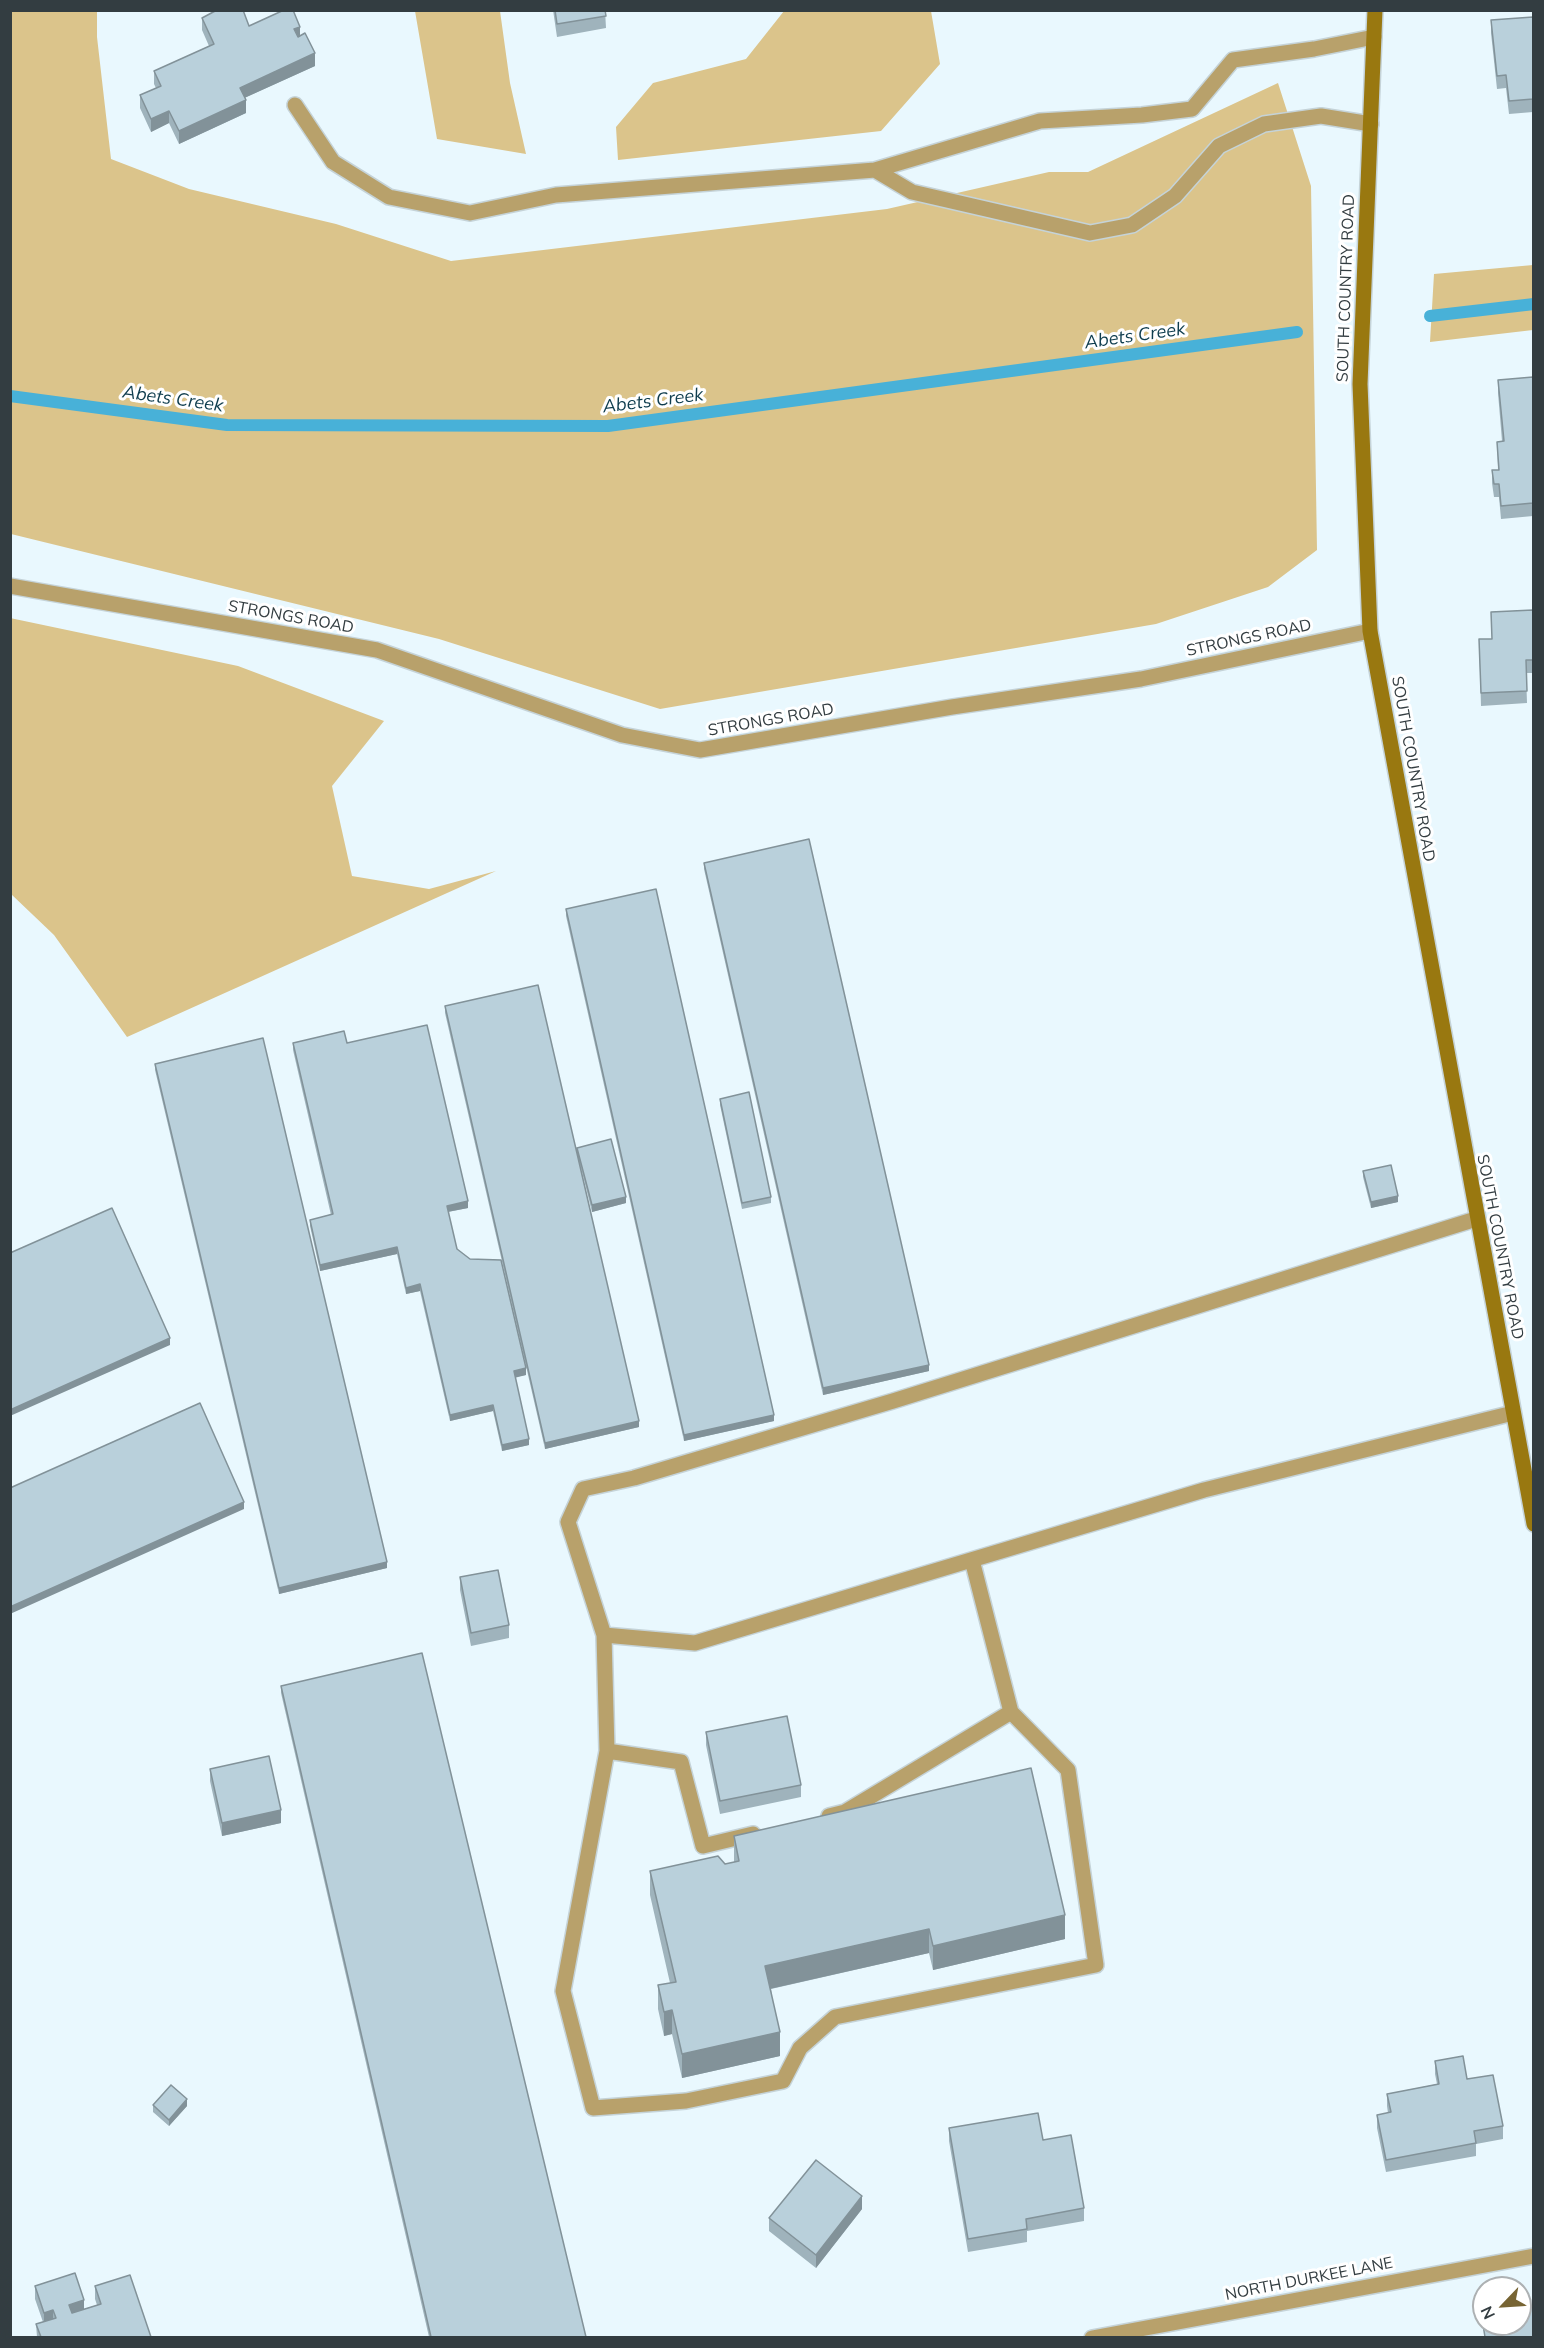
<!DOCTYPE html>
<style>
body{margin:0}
#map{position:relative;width:1544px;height:2348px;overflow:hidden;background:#e9f8fe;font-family:Mulish,sans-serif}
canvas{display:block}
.frame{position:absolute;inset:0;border:12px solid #333d41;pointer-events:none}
.north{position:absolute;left:1472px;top:2276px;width:60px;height:60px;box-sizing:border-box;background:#fff;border:2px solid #adb1b3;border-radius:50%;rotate:245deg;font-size:16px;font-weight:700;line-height:24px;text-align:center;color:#333d41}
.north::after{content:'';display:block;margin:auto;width:21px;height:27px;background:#776433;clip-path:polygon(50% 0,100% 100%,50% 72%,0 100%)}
</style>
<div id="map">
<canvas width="1544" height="2348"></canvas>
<div class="frame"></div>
<div class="north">N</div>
</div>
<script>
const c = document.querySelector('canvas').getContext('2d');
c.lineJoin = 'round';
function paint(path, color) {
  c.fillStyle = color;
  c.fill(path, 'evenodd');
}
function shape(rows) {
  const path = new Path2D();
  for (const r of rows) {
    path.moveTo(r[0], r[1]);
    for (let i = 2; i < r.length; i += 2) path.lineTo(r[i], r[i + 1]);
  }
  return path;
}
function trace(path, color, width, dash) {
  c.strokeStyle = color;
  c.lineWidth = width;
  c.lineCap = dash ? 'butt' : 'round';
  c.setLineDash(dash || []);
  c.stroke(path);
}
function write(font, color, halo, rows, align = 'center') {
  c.font = font + ' Mulish,sans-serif';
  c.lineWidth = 6;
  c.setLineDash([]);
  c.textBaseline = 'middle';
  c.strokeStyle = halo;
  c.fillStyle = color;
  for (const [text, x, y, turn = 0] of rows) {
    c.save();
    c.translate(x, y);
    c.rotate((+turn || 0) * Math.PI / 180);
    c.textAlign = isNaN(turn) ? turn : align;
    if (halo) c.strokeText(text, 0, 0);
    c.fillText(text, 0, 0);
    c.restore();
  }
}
paint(shape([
 [11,11,97,11,97,37,111,159,189,189,336,224,451,261,887,209,1049,172,1088,172,1278,83,1311,186,1317,550,1268,587,1156,624,660,709,439,639,11,534],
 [415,11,500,11,510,83,526,154,437,139],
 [784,11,931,11,940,64,881,131,618,160,616,127,653,83,746,59],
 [1533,265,1533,330,1430,342,1434,274],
 [10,618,238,666,384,721,332,786,352,876,429,889,496,871,127,1037,54,935,11,894]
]), '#dbc48b');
trace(shape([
 [1430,316,1534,304],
 [10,396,227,425,608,426,1297,332]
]), '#48b1d8', 12);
const service = shape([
 [295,105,333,162,389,197,470,213,556,195,875,170,1040,121,1142,115,1192,109,1233,60,1314,49,1374,37],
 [875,170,912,192,1090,233,1132,225,1175,196,1219,146,1264,124,1321,116,1371,124],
 [1476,1219,893,1401,634,1478,583,1489,568,1522,604,1635,695,1643,1204,1490,1513,1413],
 [604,1635,607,1751,563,1991,593,2108,686,2101,783,2081,800,2048,835,2017,1096,1965,1068,1770,1011,1712,972,1560],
 [607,1751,681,1762,703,1846,753,1834],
 [829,1816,845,1812,1011,1712]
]);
const minor = shape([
 [10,586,377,650,622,735,700,750,952,707,1141,679,1370,631],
 [1092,2338,1534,2256]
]);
const secondary = shape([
 [1375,10,1360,384,1370,631,1534,1524]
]);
trace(service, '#c5d3d8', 18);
trace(minor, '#c5d3d8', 18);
trace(secondary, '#c5d3d8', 18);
trace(service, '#b8a16b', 15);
trace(minor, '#b8a16b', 15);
trace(secondary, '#997810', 15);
paint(shape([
 [553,10,605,10,606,28,557,37],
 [1533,17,1533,112,1509,114,1506,88,1497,89,1491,33,1491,20],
 [202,18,300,36,315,66,244,98,246,113,179,144,169,123,151,132,140,108,140,95,156,88,154,84,154,71,209,46,202,30],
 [1533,377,1533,516,1501,519,1499,497,1494,497,1492,483,1492,470,1498,470,1497,442,1502,441,1498,393,1498,380],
 [1533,610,1533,673,1526,673,1527,703,1481,706,1479,639,1492,639,1491,612],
 [704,863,929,1371,823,1395,704,869],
 [566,909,774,1421,684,1441,566,916],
 [445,1006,577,1153,577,1148,626,1203,592,1212,580,1164,639,1427,545,1449,445,1013],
 [293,1043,347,1043,468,1208,448,1212,457,1249,526,1375,515,1377,529,1445,502,1451,493,1411,450,1421,420,1291,406,1294,397,1254,320,1271,310,1226,310,1220,331,1215,293,1050],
 [155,1064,387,1568,279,1594,155,1070],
 [720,1099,771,1197,771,1203,742,1209,720,1105],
 [1363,1171,1398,1202,1371,1208,1363,1177],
 [460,1577,509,1625,509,1638,471,1646,460,1590],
 [281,1686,586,2337,429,2337,281,1693],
 [706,1732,801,1785,801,1797,720,1814,706,1745],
 [210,1769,281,1823,222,1836,210,1781],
 [734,1836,1065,1939,933,1970,929,1953,771,1989,780,2056,682,2078,672,2034,664,2036,658,2009,658,1985,670,1983,650,1895,650,1871,725,1864,734,1862],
 [1435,2061,1467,2079,1503,2126,1503,2139,1476,2144,1476,2156,1386,2172,1377,2128,1377,2115,1388,2113,1387,2106,1387,2094,1437,2084,1435,2074],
 [153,2105,187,2106,169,2126,153,2112],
 [949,2128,1043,2140,1084,2208,1084,2221,1027,2231,1027,2242,968,2252,949,2141],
 [862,2209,816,2268,769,2231,769,2218],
 [35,2286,84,2309,97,2305,95,2299,95,2286,151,2337,37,2337,36,2324,43,2322,35,2299]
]), '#9fb3bc');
paint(shape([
 [300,27,300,40,294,29],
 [315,53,315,66,240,100,240,88],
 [246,100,246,113,179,144,179,131],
 [169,111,169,123,151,132,151,119],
 [1398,1196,1398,1202,1371,1208,1371,1202],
 [626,1197,626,1203,592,1212,592,1205],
 [468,1201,468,1208,447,1212,447,1206],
 [397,1247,397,1254,320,1271,320,1265],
 [420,1284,420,1291,406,1294,406,1288],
 [170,1338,170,1345,10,1416,10,1410],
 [929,1365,929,1371,823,1395,823,1388],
 [526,1368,526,1375,514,1378,514,1371],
 [493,1405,493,1411,450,1421,450,1415],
 [774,1415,774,1421,684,1441,684,1435],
 [639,1421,639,1427,545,1449,545,1443],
 [529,1439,529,1445,502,1451,502,1445],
 [244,1502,244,1509,10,1614,10,1607],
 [387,1562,387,1568,279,1594,279,1588],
 [281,1810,281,1823,222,1836,222,1823],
 [1065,1915,1065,1939,933,1970,933,1946],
 [929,1929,929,1953,765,1990,765,1966],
 [672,2010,672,2034,664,2036,664,2012],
 [780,2032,780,2056,682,2078,682,2054],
 [187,2099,187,2106,169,2126,169,2120],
 [862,2196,862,2209,816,2268,816,2255],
 [84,2300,84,2313,69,2318,69,2305],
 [53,2310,53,2322,44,2325,44,2313]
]), '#829299');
const building = shape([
 [217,10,243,10,249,26,284,10,293,10,300,27,294,29,298,37,305,33,315,53,240,88,246,100,179,131,169,111,151,119,140,95,161,86,154,71,214,44,202,18,217,10],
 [555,10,605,10,606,16,557,24,555,10],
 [1533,17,1533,99,1509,101,1506,75,1497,76,1491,20,1533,17],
 [1533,377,1533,503,1501,506,1499,484,1494,484,1492,470,1499,470,1497,442,1504,441,1498,380,1533,377],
 [1533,610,1533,660,1526,660,1527,691,1481,693,1479,639,1492,639,1491,612,1533,610],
 [809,839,929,1365,823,1388,704,863,809,839],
 [656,889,774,1415,684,1435,566,909,656,889],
 [538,985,639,1421,545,1443,445,1006,538,985],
 [427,1025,468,1201,447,1206,457,1249,470,1259,501,1260,526,1368,514,1371,529,1439,502,1445,493,1405,450,1415,420,1284,406,1288,397,1247,320,1265,310,1220,333,1214,293,1043,344,1031,347,1043,427,1025],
 [263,1038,387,1562,279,1588,155,1064,263,1038],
 [749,1092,771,1197,742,1203,720,1099,749,1092],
 [611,1139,626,1197,592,1205,577,1148,611,1139],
 [1391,1165,1398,1196,1371,1202,1363,1171,1391,1165],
 [112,1208,170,1338,10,1410,10,1253,112,1208],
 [200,1403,244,1502,10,1607,10,1488,200,1403],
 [498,1570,509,1625,471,1633,460,1577,498,1570],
 [422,1653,586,2337,431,2337,281,1686,422,1653],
 [787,1716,801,1785,720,1801,706,1732,787,1716],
 [269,1756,281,1810,222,1823,210,1769,269,1756],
 [1031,1768,1065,1915,933,1946,929,1929,765,1966,780,2032,682,2054,672,2010,664,2012,658,1985,676,1982,650,1871,718,1856,725,1864,739,1861,734,1836,1031,1768],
 [1463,2056,1467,2079,1493,2075,1503,2126,1474,2131,1476,2143,1386,2160,1377,2115,1391,2112,1387,2094,1439,2084,1435,2061,1463,2056],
 [171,2085,187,2099,169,2120,153,2105,171,2085],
 [1038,2113,1043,2140,1071,2135,1084,2208,1026,2219,1027,2229,968,2239,949,2128,1038,2113],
 [816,2160,862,2196,816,2255,769,2218,816,2160],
 [75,2273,84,2300,69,2305,72,2313,101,2304,95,2286,130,2275,151,2337,41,2337,36,2324,56,2318,53,2310,44,2313,35,2286,75,2273],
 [1533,2306,1533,2337,1485,2337,1483,2325,1520,2324,1520,2308,1533,2306]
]);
paint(building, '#b9d0db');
trace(building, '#829299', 1.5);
write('16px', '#333d41', '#fff', [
 ["SOUTH COUNTRY ROAD",1346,288,-88],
 ["STRONGS ROAD",291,617,10],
 ["STRONGS ROAD",1249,638,-12],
 ["STRONGS ROAD",771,720,-10],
 ["SOUTH COUNTRY ROAD",1413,769,80],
 ["SOUTH COUNTRY ROAD",1500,1247,79],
 ["NORTH DURKEE LANE",1309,2279,-11]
]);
write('italic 18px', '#0f3d4e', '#fff', [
 ["Abets Creek",1135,336,-8],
 ["Abets Creek",173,399,8],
 ["Abets Creek",653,401,-7]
]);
</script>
